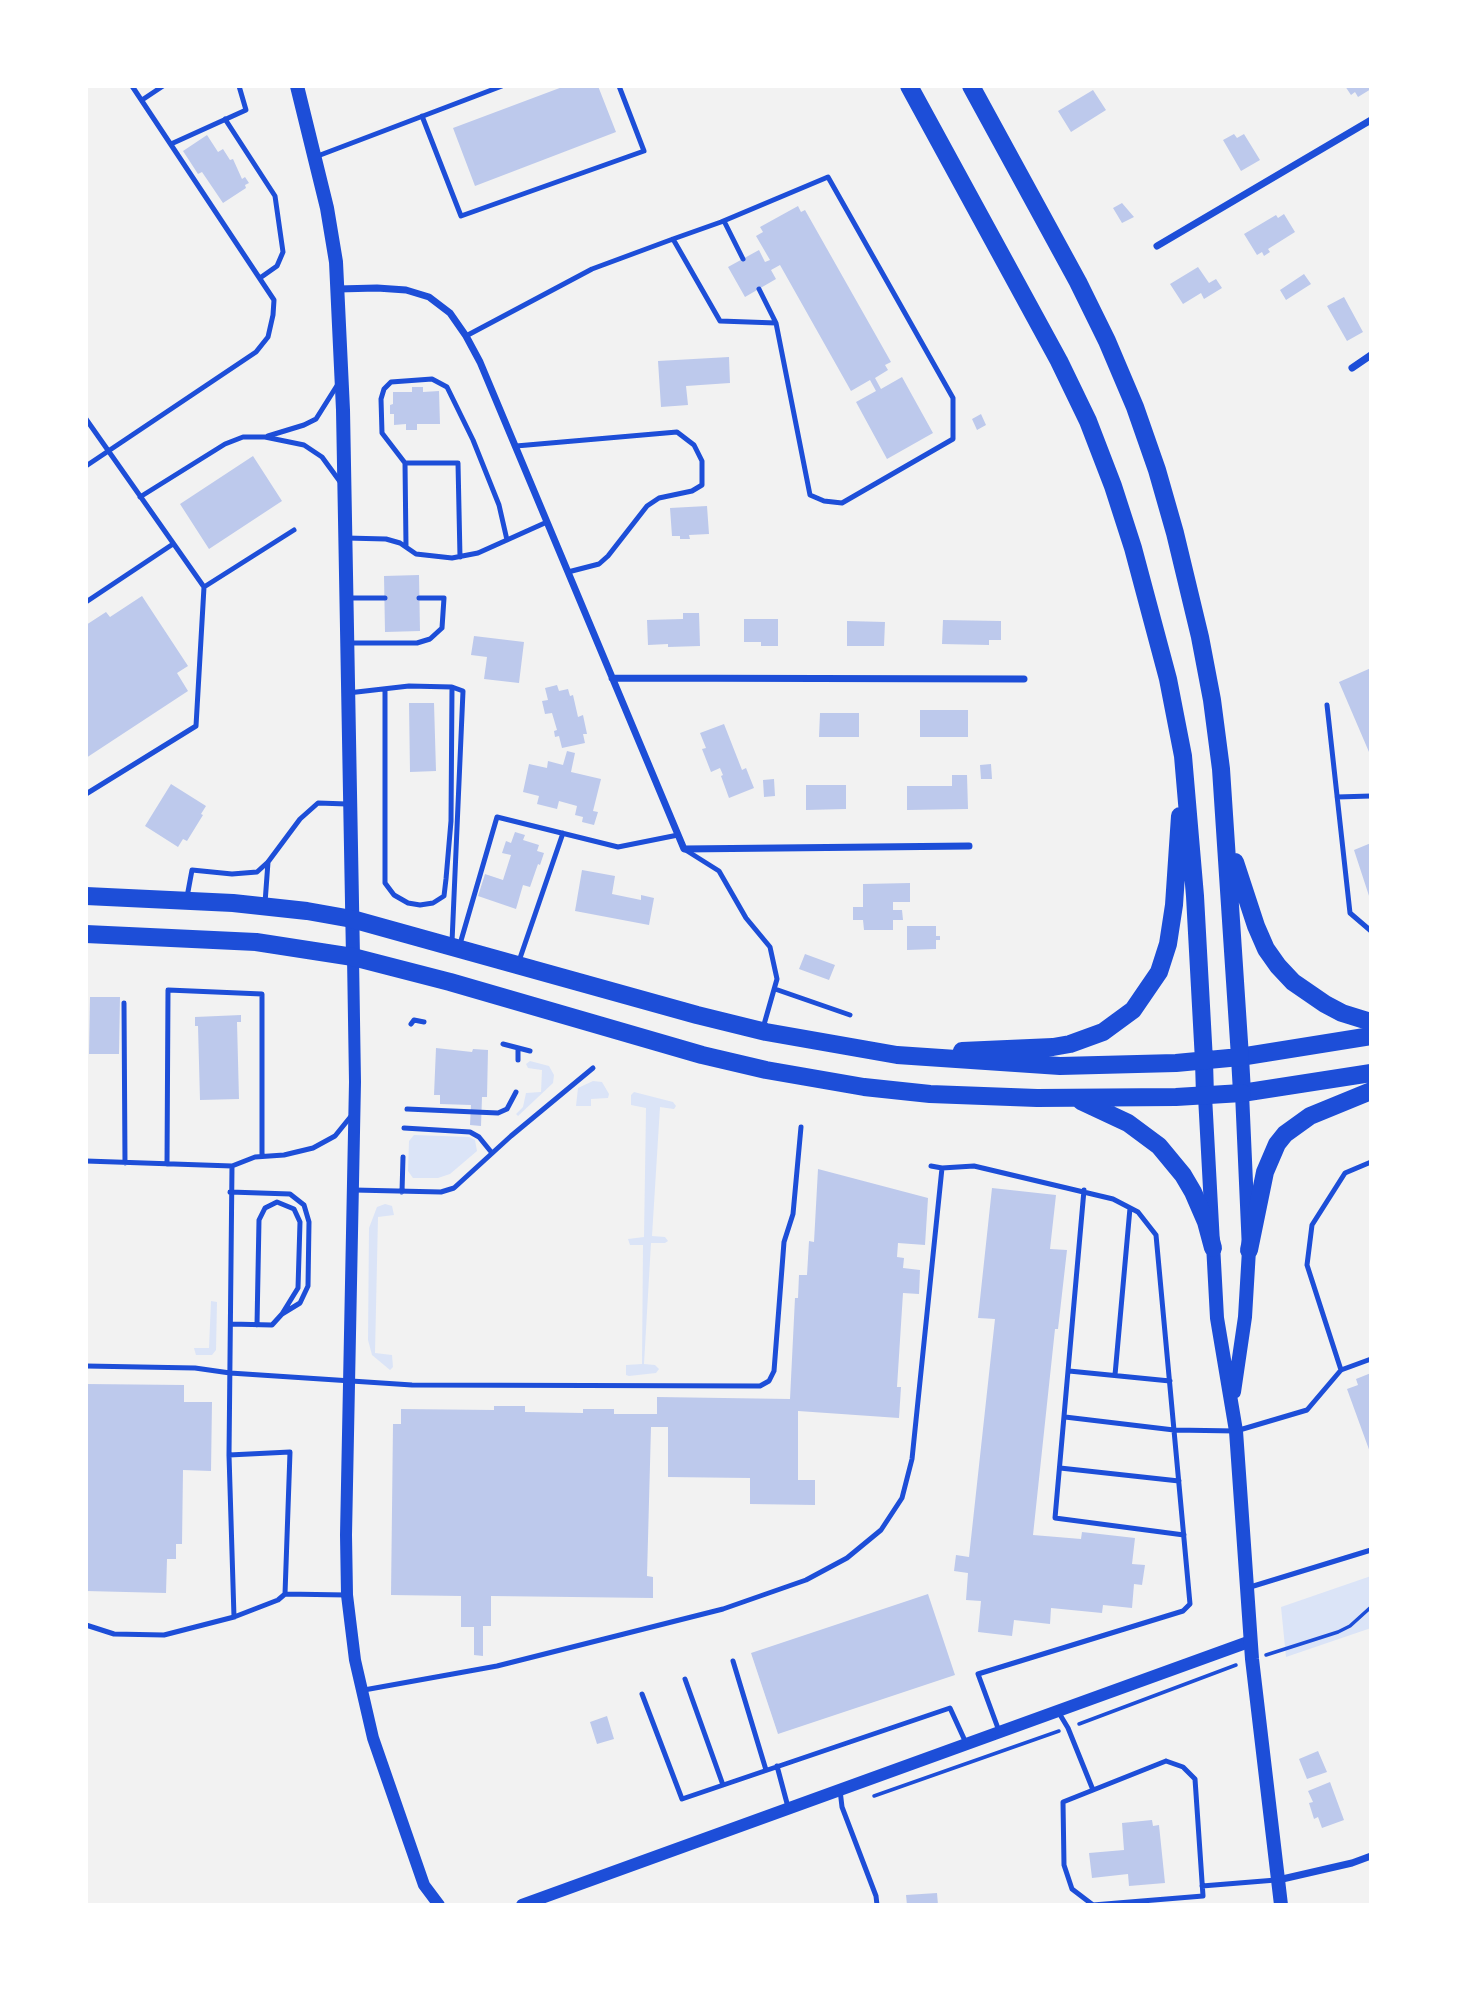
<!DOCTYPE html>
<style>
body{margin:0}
#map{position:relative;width:1457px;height:1991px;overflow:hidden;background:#f2f2f2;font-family:"PT Serif",serif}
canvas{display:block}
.frame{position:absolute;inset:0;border:88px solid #fff;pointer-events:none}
</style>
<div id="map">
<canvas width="1457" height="1991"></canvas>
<div class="frame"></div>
</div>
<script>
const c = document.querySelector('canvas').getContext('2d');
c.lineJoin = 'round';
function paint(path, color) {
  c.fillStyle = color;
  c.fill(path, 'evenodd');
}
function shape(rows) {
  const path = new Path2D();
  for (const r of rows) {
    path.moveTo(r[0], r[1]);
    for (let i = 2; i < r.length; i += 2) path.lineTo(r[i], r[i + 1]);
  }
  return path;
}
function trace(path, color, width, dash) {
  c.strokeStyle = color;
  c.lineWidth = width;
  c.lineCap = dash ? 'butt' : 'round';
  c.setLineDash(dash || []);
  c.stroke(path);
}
paint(shape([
 [530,1061,549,1066,554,1075,553,1083,518,1116,516,1114,523,1107,526,1093,541,1092,542,1070,528,1068,526,1064],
 [593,1081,602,1082,609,1094,608,1098,591,1099,591,1106,576,1106,578,1088],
 [634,1092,673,1102,676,1106,674,1109,660,1107,652,1236,665,1237,668,1241,665,1243,651,1243,644,1364,655,1365,659,1369,656,1373,629,1376,626,1375,626,1365,642,1364,643,1245,630,1245,628,1239,644,1237,646,1108,631,1105,631,1095],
 [414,1135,469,1137,475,1140,477,1151,450,1174,438,1178,413,1178,408,1171,409,1141],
 [385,1204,392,1206,394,1215,378,1217,375,1353,392,1355,393,1367,390,1370,372,1355,368,1340,369,1228,377,1207],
 [211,1301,217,1302,216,1350,212,1355,196,1355,194,1348,209,1348],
 [1371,1576,1371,1628,1286,1657,1281,1607]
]), '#dbe4f7');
paint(shape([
 [565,86,598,86,616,132,475,186,453,128],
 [1345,86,1371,86,1371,89,1358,97,1355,92,1351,95],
 [1093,90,1106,110,1071,132,1058,111],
 [1234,134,1237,138,1244,134,1260,160,1241,171,1223,140],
 [207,135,218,152,223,149,230,160,233,159,242,179,245,177,249,183,245,185,246,188,223,203,202,172,198,174,183,151],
 [1122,203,1134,217,1122,223,1113,208],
 [798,206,801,212,805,210,891,362,885,365,888,370,875,378,881,389,902,377,933,433,887,459,856,402,876,391,870,380,851,391,780,265,771,270,776,279,745,297,728,267,759,250,765,262,770,260,756,236,763,232,760,227],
 [1284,214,1295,232,1268,249,1270,252,1264,256,1262,252,1257,255,1244,234,1276,215,1278,218],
 [1198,267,1209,283,1216,279,1222,288,1204,299,1201,293,1183,304,1170,284],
 [1304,274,1311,284,1286,300,1280,290],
 [1344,297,1363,332,1347,341,1327,306],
 [729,357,730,383,686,386,688,405,661,407,658,361],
 [412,387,423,387,423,392,439,391,440,424,417,424,417,430,406,430,406,424,394,425,394,414,390,414,390,405,393,404,393,392,412,392],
 [981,414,986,425,977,430,972,419],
 [253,456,282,501,209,549,180,504],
 [707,506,709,534,689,535,690,539,680,539,680,536,672,536,670,508],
 [419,575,420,631,385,632,384,576],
 [142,596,188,666,177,673,188,691,86,758,86,625,106,612,110,617],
 [683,613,699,613,700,646,668,647,668,644,648,645,647,620,683,619],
 [744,619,778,619,778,646,761,646,761,642,744,642],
 [943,620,1001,621,1001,640,989,640,989,645,942,644],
 [847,621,885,622,884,646,847,646],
 [474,636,524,642,519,683,484,679,487,657,471,655],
 [1371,668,1371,751,1369,752,1339,682],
 [557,685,559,691,568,689,570,696,573,695,578,717,583,715,587,734,583,734,585,743,562,748,559,736,555,737,554,731,557,730,552,713,545,714,542,701,548,700,545,688],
 [409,703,434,703,436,771,410,772],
 [920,710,968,710,968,737,920,737],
 [820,713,859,713,859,737,819,737],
 [724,724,742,770,746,768,754,788,729,798,721,776,723,775,720,768,711,772,702,749,706,748,700,733],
 [567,751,575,753,571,772,601,779,593,811,598,812,594,825,582,822,583,817,575,815,577,806,559,801,557,809,537,804,539,796,523,792,529,764,547,768,548,761,563,765],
 [991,764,992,779,981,779,980,765],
 [952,775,967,775,968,809,907,810,907,786,952,786],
 [774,779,775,796,764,797,763,780],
 [171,784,206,806,201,814,203,815,187,841,183,839,178,847,145,826],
 [806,785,846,785,846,809,806,810],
 [515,832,525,835,523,840,539,845,537,851,544,853,540,865,538,864,530,887,523,885,516,909,478,896,485,874,503,880,511,855,502,853,506,841,511,843],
 [1371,843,1371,902,1354,850],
 [582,870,615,876,612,894,641,900,641,895,654,898,649,925,575,911],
 [910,883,910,902,893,902,893,910,902,910,903,920,893,920,893,930,864,930,863,920,853,920,853,907,863,907,863,884],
 [907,926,936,926,936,936,940,936,940,940,936,940,936,949,907,950],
 [805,954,835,965,829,980,799,969],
 [90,997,120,997,119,1054,89,1054],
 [241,1015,241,1022,237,1022,239,1099,200,1100,198,1026,195,1026,195,1017],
 [436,1048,472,1052,473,1049,488,1050,487,1097,482,1097,481,1126,470,1125,471,1105,440,1104,440,1095,434,1095],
 [818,1169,928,1198,925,1245,898,1243,897,1257,904,1258,903,1268,920,1270,919,1294,903,1293,897,1387,901,1387,899,1418,798,1411,798,1480,815,1480,815,1505,750,1504,750,1478,668,1477,668,1427,651,1427,647,1576,653,1577,653,1598,491,1596,491,1626,483,1626,483,1656,474,1655,474,1627,461,1627,461,1596,391,1595,393,1424,401,1424,401,1409,494,1410,494,1406,525,1406,525,1412,583,1413,583,1409,614,1409,614,1414,657,1414,657,1397,790,1399,795,1298,798,1298,799,1275,807,1275,809,1241,814,1242],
 [992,1188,1056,1195,1050,1249,1067,1250,1058,1329,1055,1329,1033,1535,1081,1539,1082,1532,1135,1538,1132,1564,1145,1565,1142,1585,1134,1584,1132,1608,1103,1605,1102,1613,1051,1608,1050,1624,1014,1620,1012,1636,978,1632,981,1601,966,1600,968,1573,954,1571,956,1555,969,1557,995,1319,978,1318],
 [1371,1373,1371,1455,1347,1389,1358,1385,1356,1379],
 [86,1384,184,1385,184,1402,212,1402,211,1471,183,1470,182,1544,176,1544,176,1559,167,1559,166,1593,86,1591],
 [928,1594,955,1675,778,1734,751,1653],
 [607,1716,614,1739,597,1744,590,1722],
 [1318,1751,1327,1772,1307,1779,1299,1759],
 [1330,1782,1344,1820,1322,1828,1318,1817,1314,1819,1309,1803,1313,1802,1308,1791],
 [1152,1820,1153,1826,1159,1825,1165,1883,1129,1886,1128,1874,1092,1878,1089,1853,1124,1850,1122,1823],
 [937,1893,938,1905,907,1905,906,1895]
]), '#bdc9ec');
trace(shape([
 [1266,1655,1338,1632,1350,1626,1371,1607],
 [1079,1724,1236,1665],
 [874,1796,1059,1731]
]), '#1d4ed8', 3.5);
trace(shape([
 [142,100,163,86],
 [422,116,461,216,644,151,619,86],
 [225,119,275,196,283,252,277,266,260,278],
 [171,144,246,110,239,86],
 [315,157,502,86],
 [724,221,743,259],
 [759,289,776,323],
 [466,336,592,269,673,239,721,222,828,177,953,398,953,439,842,503,824,501,810,495,776,323,720,321,673,239],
 [86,419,204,587,196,726,86,794],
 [268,436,304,425,316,419,338,384],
 [516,446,677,432,694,445,702,461,702,485,692,491,659,498,647,506,608,556,599,564,568,572],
 [405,463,382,433,381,399,384,389,391,382,432,379,447,387,473,440,499,505,507,540],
 [86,466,256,352,268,337,273,315,274,300,132,86],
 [140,497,225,444,243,437,265,437,304,445,322,457,341,483],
 [346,538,386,539,400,543,416,554,452,558,478,553,547,522],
 [406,546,405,463,458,463,460,557],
 [204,587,294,530],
 [349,598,385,598],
 [86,602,173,544],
 [347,643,417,643,430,639,442,628,444,598,419,598],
 [348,693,409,686,452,687,451,821,446,879,444,896,433,903,420,905,408,903,394,895,385,883,385,689],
 [1327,705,1350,913,1371,931],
 [1337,797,1371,796],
 [684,849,719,871,746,918,770,947,777,979,763,1028],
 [187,897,192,870,232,874,257,872,268,862,300,819,318,803,347,804],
 [265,903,268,862],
 [452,942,463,691,452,687],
 [460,944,497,817,618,847,678,835],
 [519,961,563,833],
 [775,989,850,1015],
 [124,1003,125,1163],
 [411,1024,414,1020,424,1022],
 [503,1044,530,1051],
 [518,1060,518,1048],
 [407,1109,498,1113,507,1109,516,1092],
 [404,1128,470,1132,479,1137,492,1153],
 [86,1161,232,1166,255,1157,284,1155,313,1148,335,1136,352,1115],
 [167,1164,168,990,262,994,262,1156],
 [232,1166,229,1455,234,1617],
 [931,1166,942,1168,974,1166,1113,1199,1138,1212,1156,1235,1190,1604,1183,1611,978,1674,999,1731],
 [354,1190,441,1192,454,1188,511,1136,593,1068],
 [1084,1190,1055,1518,1184,1535],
 [230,1192,290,1194,304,1205,309,1222,308,1286,300,1303,282,1314,272,1325,231,1324],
 [402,1192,403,1157],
 [257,1325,259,1220,265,1208,277,1202,294,1209,300,1222,298,1288,282,1314],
 [86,1366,195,1368,230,1373,412,1385,760,1386,769,1381,774,1371,784,1242,793,1214,801,1127],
 [1341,1370,1307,1265,1312,1225,1345,1173,1371,1162],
 [1069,1371,1170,1381],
 [1115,1375,1130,1208],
 [1065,1417,1174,1430,1236,1431,1307,1410,1341,1370,1371,1359],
 [229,1455,290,1452,285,1594],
 [1060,1468,1179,1481],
 [1247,1588,1371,1550],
 [86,1625,114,1634,164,1635,234,1617,278,1600,285,1594,347,1595],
 [733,1661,766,1770],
 [685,1679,723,1785],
 [364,1690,497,1666,723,1609,806,1580,847,1558,881,1530,902,1498,912,1459,942,1168],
 [642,1694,682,1799,950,1708,966,1743],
 [1059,1713,1068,1728,1093,1790],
 [1166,1761,1183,1767,1195,1779,1203,1896,1093,1905,1072,1889,1064,1865,1063,1802,1166,1761],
 [777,1766,788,1807],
 [840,1790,842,1807,876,1896,877,1905],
 [1202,1886,1276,1880]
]), '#1d4ed8', 5);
trace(shape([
 [1157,246,1371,120],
 [338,289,377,288,406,290,429,297,450,313,466,336,480,362,684,849,969,846],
 [1352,368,1371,355],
 [612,678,1024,679],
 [1278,1880,1352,1863,1371,1856]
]), '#1d4ed8', 7);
trace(shape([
 [353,957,355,1082,346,1535,347,1595,355,1660,373,1738,424,1885,439,1905],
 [522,1905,1251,1641]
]), '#1d4ed8', 12);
trace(shape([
 [297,86,327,208,336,262,343,410,353,957],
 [1205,1096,1217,1318,1236,1431,1252,1659,1281,1905],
 [1234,1392,1245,1317,1249,1250,1242,1093]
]), '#1d4ed8', 14);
trace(shape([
 [1371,1036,1240,1057,1242,1093,1371,1073],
 [1204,1061,1205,1096],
 [1249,1250,1265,1172,1277,1144,1285,1134,1310,1116,1371,1091]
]), '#1d4ed8', 18);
trace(shape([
 [909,86,1059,361,1088,421,1113,486,1133,548,1168,679,1183,756,1195,896,1204,1061],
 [1235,862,1256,926,1266,949,1278,966,1293,982,1325,1004,1342,1013,1371,1022],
 [86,896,233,903,307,911,352,919,697,1015,766,1032,897,1055,1060,1066,1176,1063,1240,1057,1221,769,1212,700,1200,637,1175,533,1157,470,1135,407,1107,341,1078,282,971,86],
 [86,934,256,942,353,957,450,982,702,1055,766,1070,864,1087,930,1094,1037,1098,1176,1097,1242,1093],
 [962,1051,1053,1047,1070,1044,1103,1032,1133,1010,1159,972,1168,944,1174,905,1180,816],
 [1081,1101,1128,1123,1159,1146,1183,1175,1193,1192,1206,1222,1213,1248]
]), '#1d4ed8', 18);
</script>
